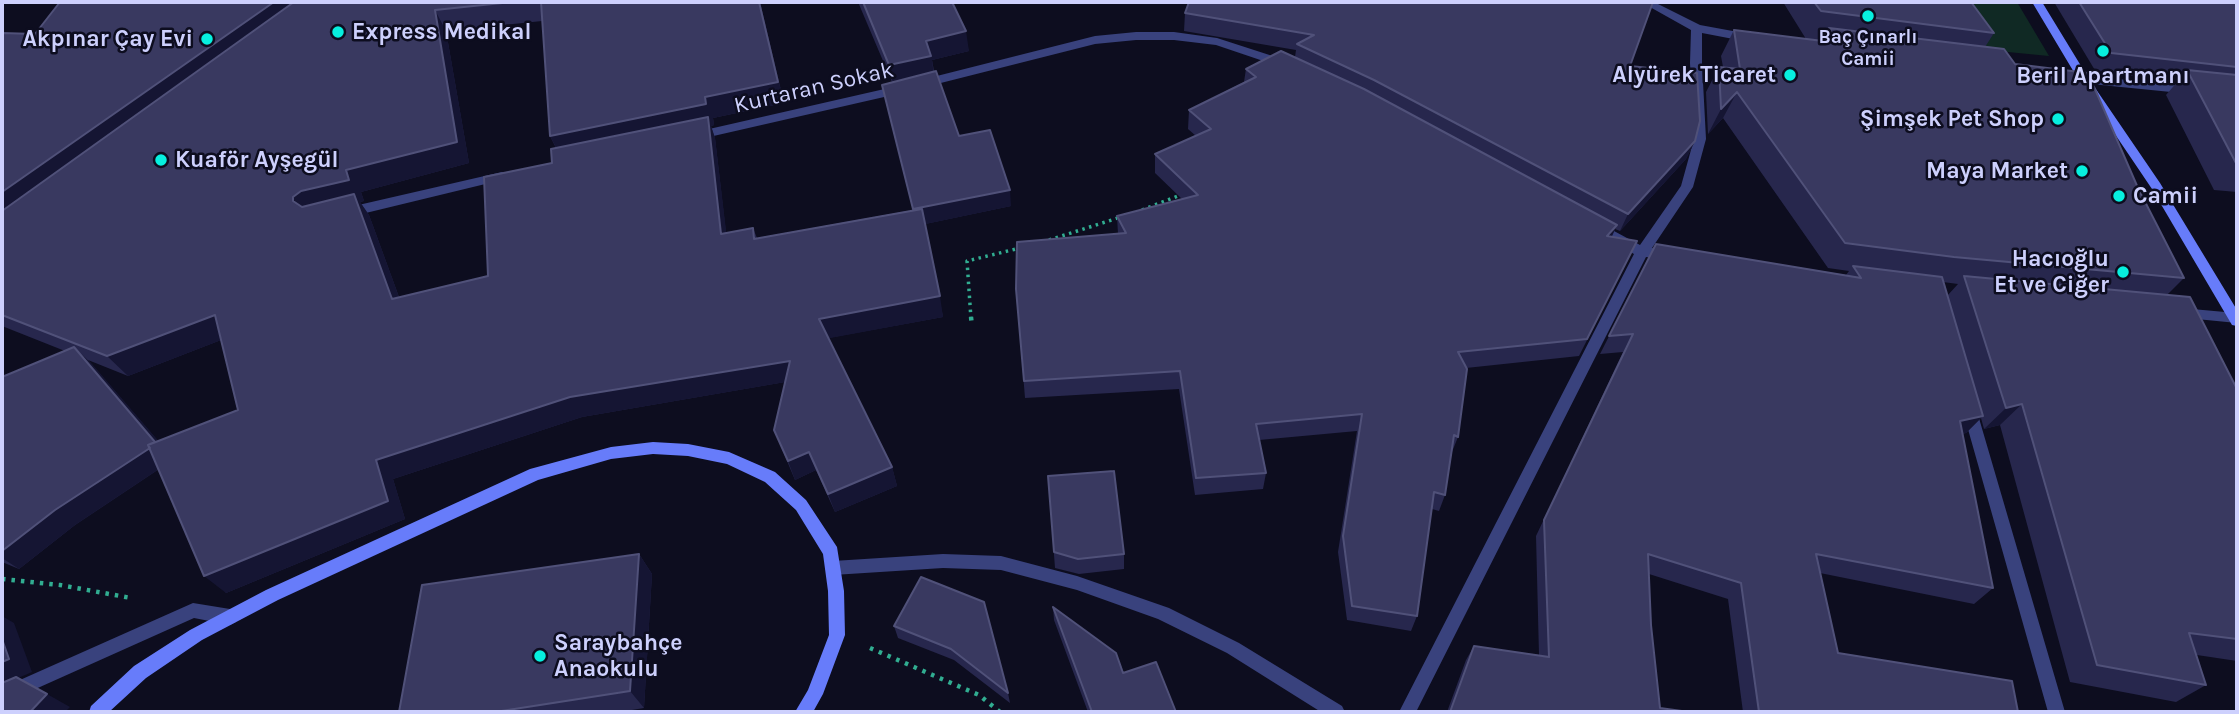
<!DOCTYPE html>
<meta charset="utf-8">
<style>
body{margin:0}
#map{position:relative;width:2239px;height:714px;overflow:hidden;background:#0d0d1f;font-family:Karla,sans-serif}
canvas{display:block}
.frame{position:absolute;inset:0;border:4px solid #cdd0fd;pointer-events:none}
</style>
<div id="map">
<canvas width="2239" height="714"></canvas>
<div class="frame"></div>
</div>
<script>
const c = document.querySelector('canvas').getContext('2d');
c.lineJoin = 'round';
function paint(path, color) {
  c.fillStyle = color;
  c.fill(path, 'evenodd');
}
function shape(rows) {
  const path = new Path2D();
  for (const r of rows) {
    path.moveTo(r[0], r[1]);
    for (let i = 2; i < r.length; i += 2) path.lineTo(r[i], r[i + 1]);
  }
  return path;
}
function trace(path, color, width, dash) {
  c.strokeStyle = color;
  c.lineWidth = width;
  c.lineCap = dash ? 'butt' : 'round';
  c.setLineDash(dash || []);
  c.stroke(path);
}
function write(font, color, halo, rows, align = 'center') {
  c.font = font + ' Karla,sans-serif';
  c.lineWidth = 5;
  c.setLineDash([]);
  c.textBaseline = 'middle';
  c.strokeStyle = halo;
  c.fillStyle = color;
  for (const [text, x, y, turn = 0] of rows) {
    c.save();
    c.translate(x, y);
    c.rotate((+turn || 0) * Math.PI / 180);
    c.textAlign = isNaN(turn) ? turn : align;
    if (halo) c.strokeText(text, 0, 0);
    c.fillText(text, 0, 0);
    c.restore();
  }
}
paint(shape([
 [1945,2,2017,2,2049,56,1977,49]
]), '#102924');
trace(shape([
 [1142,210,1183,194],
 [1049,240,1121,217],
 [971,319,967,261,1020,248]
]), '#31ad91', 3.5, [2.5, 4.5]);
trace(shape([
 [971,317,972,326],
 [2,579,60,585,131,598],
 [870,648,979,695,1000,712]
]), '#31ad91', 4.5, [3.5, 6]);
paint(shape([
 [193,603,230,609,236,612,238,617,236,622,230,625,194,618,2,704,2,688,193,603]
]), '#39427d');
paint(shape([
 [1641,2,1654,2,1700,25,1749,34,1755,38,1749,42,1702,33,1702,63,1706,139,1693,187,1652,248,1667,250,1674,255,1667,260,1646,257,1416,712,1399,712,1634,254,1591,230,1590,227,1591,224,1601,224,1640,245,1681,186,1694,139,1690,63,1691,30,1641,2],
 [1136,32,1174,32,1217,38,1288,61,1290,64,1284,68,1216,45,1174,40,1136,40,1095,44,921,88,915,84,921,80,1095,36,1136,32],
 [2075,75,2191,86,2197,90,2191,94,2071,82,2069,79,2075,75],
 [902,85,908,89,906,92,696,140,690,136,696,132,902,85],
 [502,172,506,173,508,176,506,179,341,219,335,214,341,209,502,172],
 [2181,308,2236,313,2237,323,2176,317,2174,313,2181,308],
 [1969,402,1974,404,1976,408,2065,712,2048,712,1962,408,1964,404,1969,402],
 [943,554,1001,556,1077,576,1169,608,1239,643,1342,706,1345,712,1321,712,1227,653,1158,619,1077,590,1001,570,943,568,833,575,827,573,825,568,827,563,833,561,943,554]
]), '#39427d');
paint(shape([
 [2032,2,2042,2,2089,79,2160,183,2237,310,2237,326,2232,325,2152,189,2081,84,2032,2],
 [653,442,688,444,729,452,775,472,806,500,837,547,844,591,845,635,823,694,813,712,795,712,808,690,829,635,828,591,823,554,796,510,765,482,727,464,688,456,653,454,611,459,538,480,278,600,202,640,146,678,109,712,89,712,91,706,134,666,190,630,266,590,530,469,611,447,653,442]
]), '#677cfa');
paint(shape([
 [60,2,760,2,784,103,713,118,714,125,711,126,715,138,726,233,753,228,757,238,913,210,882,85,892,82,858,2,952,2,969,51,932,60,934,71,959,136,1011,206,925,224,943,317,828,338,892,467,897,486,835,512,816,470,795,480,774,430,785,382,582,417,393,479,405,519,226,593,159,469,75,525,19,569,2,562,2,377,65,351,2,326,2,33,35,34],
 [542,21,550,136,556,148,552,163,488,276,399,297,369,215,360,202,364,201,361,192,469,163,446,31],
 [221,340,238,410,158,441,88,360,128,376],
 [1783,2,1971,2,1994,33,1985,47,2015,64,2138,188,2184,278,2167,295,2237,389,2237,661,2197,655,2206,685,2176,702,2070,682,2000,425,1984,429,1981,418,1966,433,1962,434,1993,588,1974,604,1820,573,1838,653,2018,712,1743,712,1728,599,1649,574,1651,625,1660,708,1689,712,1447,712,1466,660,1474,646,1539,655,1536,536,1623,352,1600,354,1656,244,1846,275,1849,271,1828,268,1723,118,1708,134,1706,92,1719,67,1723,67,1721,56,1734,30,1806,39],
 [1943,282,1958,284,1947,296],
 [2054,2,2237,2,2237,192,2214,190,2166,95,2178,81,2096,72],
 [1185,13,1630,66,1695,141,1686,159,1620,231,1615,229,1611,237,1637,241,1579,356,1466,368,1458,437,1452,452,1445,495,1439,511,1432,509,1417,616,1411,631,1347,620,1338,552,1357,431,1259,440,1266,473,1263,489,1195,495,1179,389,1025,398,1016,289,1118,234,1117,216,1182,199,1155,173,1155,154,1196,136,1188,129,1189,110,1244,82,1246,69,1295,57,1296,50,1184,31],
 [1048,476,1124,554,1124,569,1079,574,1055,568],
 [639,554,652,574,644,708,620,712,399,712],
 [921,577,1008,693,1010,703,954,660,898,638,894,626],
 [1053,607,1123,673,1176,712,1088,712,1054,620]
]), '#27274d');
paint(shape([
 [274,2,319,2,2,228,2,192],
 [759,2,784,103,713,118,714,125,711,126,715,138,729,255,561,157,550,136],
 [435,10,446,31,469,163,361,192,364,201,360,202,369,215,407,319,293,201,293,197,301,191,346,170],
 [966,31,969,51,932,60,934,75,893,84,889,65,926,41],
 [1737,92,1723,118,1708,134,1721,109],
 [1695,141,1686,159,1620,231,1628,214],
 [1010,190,1011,206,916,226,913,209],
 [1617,225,1609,243,1607,236],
 [940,296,943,317,825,339,819,319],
 [215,315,234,335,128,376,107,356],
 [74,347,92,364,174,459,75,525,19,569,2,558,2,551],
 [790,361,797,380,582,417,393,479,405,519,226,593,204,576,376,460,570,397],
 [2022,404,2000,425,1984,429,2006,408],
 [1983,416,1966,433,1943,439,1960,421],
 [809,452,816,470,795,480,788,461],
 [892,467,897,486,835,512,828,494],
 [639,554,652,574,644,708,630,691],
 [2,616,14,623,32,672,2,685],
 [47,694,70,707,65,712,30,712]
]), '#151533');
const building = shape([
 [60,2,274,2,2,192,2,33,35,34,60,2],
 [294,2,512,2,435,10,457,142,346,170,349,180,301,191,293,197,293,201,302,207,354,194,392,299,488,276,484,177,552,163,551,149,708,117,721,234,753,228,754,239,922,209,940,296,819,319,892,467,828,494,809,452,788,461,774,430,790,361,570,397,376,460,388,501,204,576,148,445,238,410,215,315,107,356,2,315,2,211,294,2],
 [541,2,759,2,778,82,705,97,706,104,550,136,541,2],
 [863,2,952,2,966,31,926,41,931,56,889,65,863,2],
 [1189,2,1653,2,1630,66,1697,73,1700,121,1695,141,1628,214,1374,80,1297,44,1314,35,1185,13,1189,2],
 [1814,2,1971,2,1994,33,1821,11,1814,2],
 [2079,2,2237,2,2237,67,2111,53,2079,2],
 [1829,28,2004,49,2015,64,2088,73,2138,188,2184,278,1954,257,1845,243,1737,92,1721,109,1719,67,1740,69,1734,30,1839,43,1829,28],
 [1281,51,1364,89,1617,225,1607,236,1637,241,1587,339,1458,352,1467,369,1458,437,1454,435,1445,495,1434,492,1417,616,1352,606,1343,536,1362,414,1256,424,1266,473,1196,478,1180,371,1024,381,1016,289,1017,242,1126,233,1117,216,1198,195,1155,154,1211,129,1189,110,1256,77,1246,69,1281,51],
 [2187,70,2237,75,2237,165,2187,70],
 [936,71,959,136,990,130,1010,190,913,209,882,85,936,71],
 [1656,244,1861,278,1853,266,1942,277,1983,416,1960,421,1993,588,1816,554,1838,653,2012,681,2018,712,1759,712,1741,583,1648,554,1651,625,1660,708,1689,712,1450,712,1474,646,1549,657,1544,520,1633,334,1609,336,1656,244],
 [1964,276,2190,297,2237,389,2237,639,2189,633,2206,685,2097,665,2022,404,2006,408,1964,276],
 [74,347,155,442,148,445,150,448,55,510,2,551,2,377,74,347],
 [1114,471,1124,554,1078,559,1054,552,1048,476,1114,471],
 [639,554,630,691,495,712,399,712,422,585,639,554],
 [921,577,984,602,1008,693,951,649,894,626,921,577],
 [1053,607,1116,653,1123,673,1156,662,1176,712,1092,712,1053,607],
 [2,639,9,659,2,662,2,639],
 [16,677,47,694,30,712,2,712,2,683,16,677]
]);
paint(building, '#393960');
trace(building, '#505179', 2);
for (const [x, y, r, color] of [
 [1868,16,7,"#07efdf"],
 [338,32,7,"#07efdf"],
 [207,39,7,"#07efdf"],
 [2103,51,7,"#07efdf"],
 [1790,75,7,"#07efdf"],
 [2058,119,7,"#07efdf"],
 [161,160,7,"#07efdf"],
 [2082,171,7,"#07efdf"],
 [2119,196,7,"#07efdf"],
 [2123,272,7,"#07efdf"],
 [540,656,7,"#07efdf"]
]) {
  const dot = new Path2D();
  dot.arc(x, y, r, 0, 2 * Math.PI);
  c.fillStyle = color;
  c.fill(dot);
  trace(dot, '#0d0d1f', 2.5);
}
write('bold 19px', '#cdd0fd', '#0d0d1f', [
 ["Baç Çınarlı",1868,38],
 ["Camii",1868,60]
]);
write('bold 23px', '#cdd0fd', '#0d0d1f', [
 ["Express Medikal",352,32,"left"],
 ["Akpınar Çay Evi",193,39],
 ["Alyürek Ticaret",1776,75],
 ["Beril Apartmanı",2103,76,"center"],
 ["Şimşek Pet Shop",2044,119],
 ["Kuaför Ayşegül",175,160,"left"],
 ["Maya Market",2068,171],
 ["Camii",2133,196,"left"],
 ["Hacıoğlu",2109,259],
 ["Et ve Ciğer",2109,285],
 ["Saraybahçe",554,643,"left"],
 ["Anaokulu",554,669,"left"]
], 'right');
write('23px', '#cdd0fd', '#0d0d1f', [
 ["Kurtaran Sokak",814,88,-13]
]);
</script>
